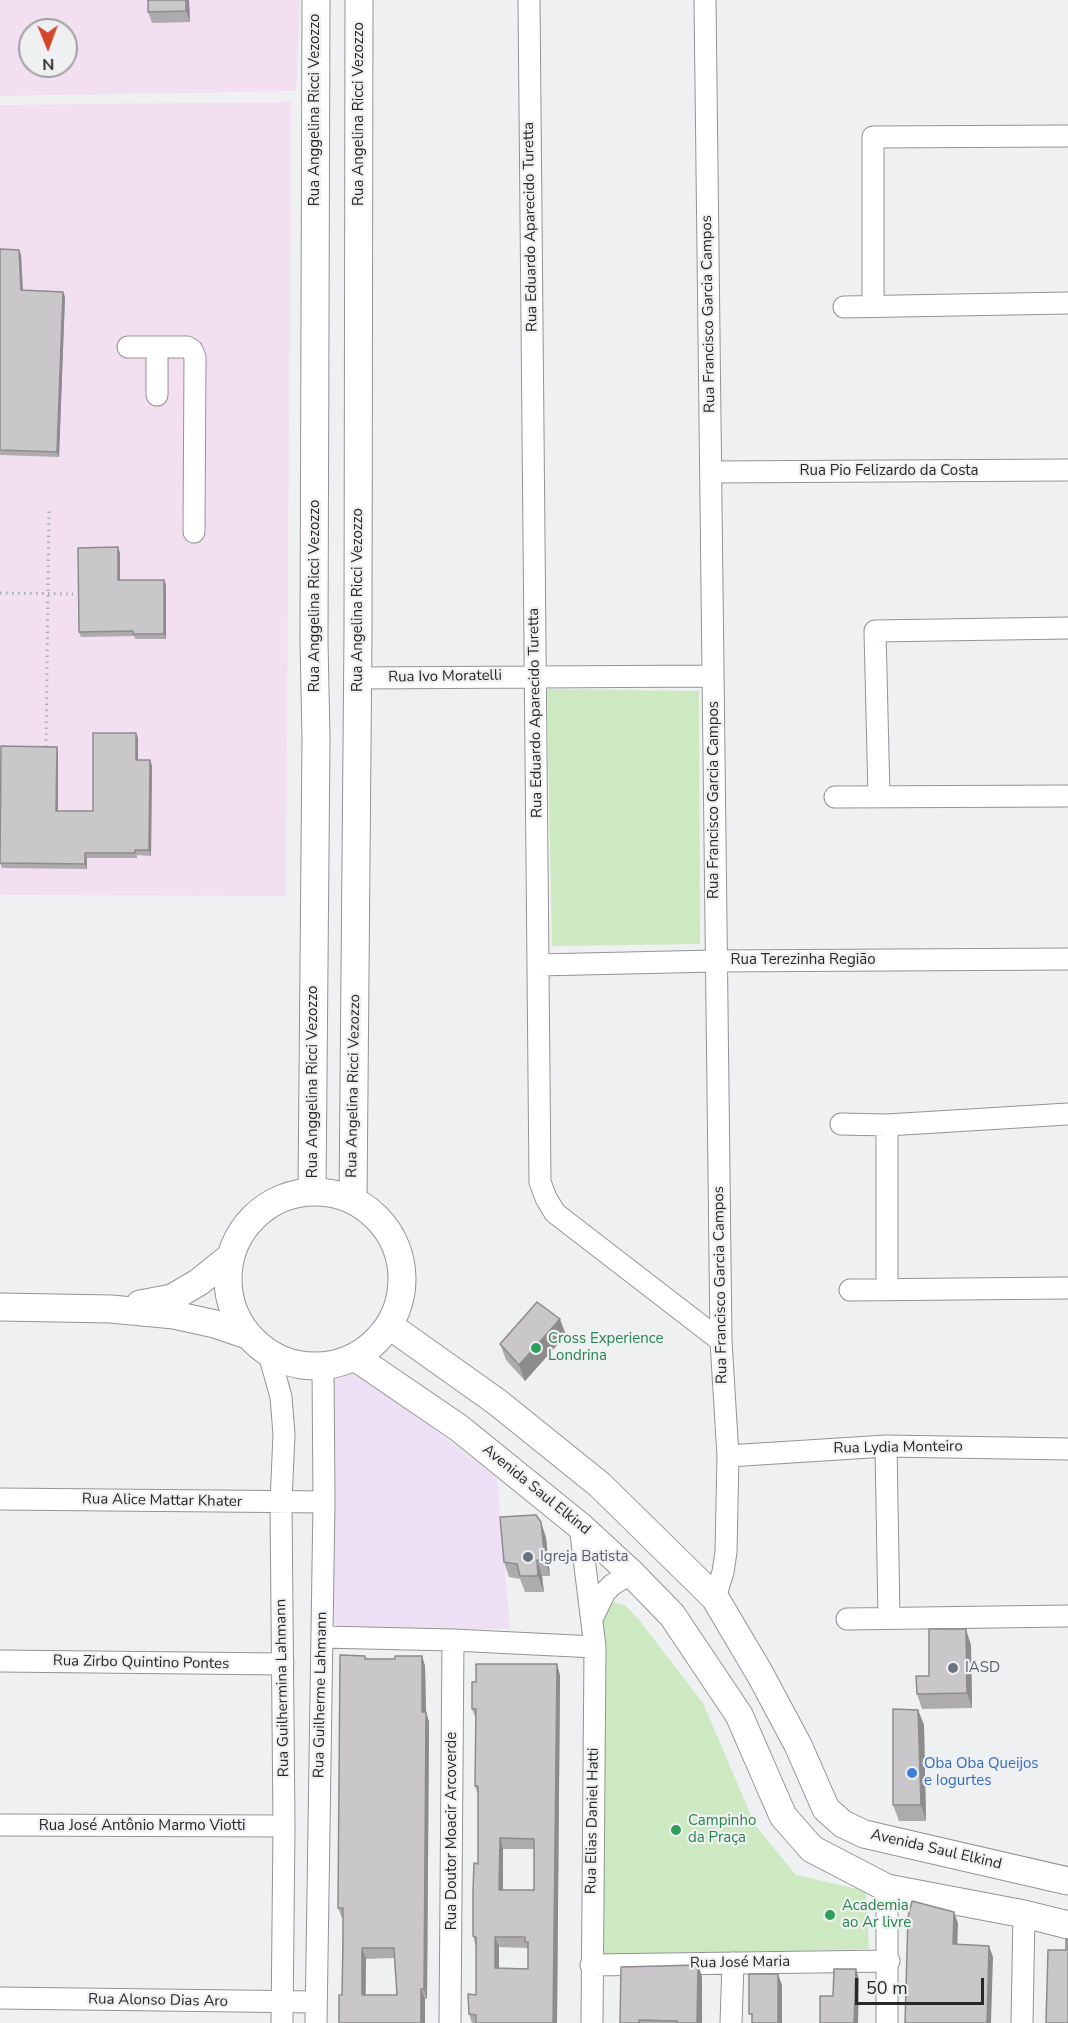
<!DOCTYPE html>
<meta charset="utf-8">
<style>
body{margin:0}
#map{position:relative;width:1068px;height:2023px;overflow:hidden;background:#eff0f2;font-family:"Nunito Sans",sans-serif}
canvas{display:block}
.north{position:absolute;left:18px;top:18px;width:60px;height:60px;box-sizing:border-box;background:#eff0f2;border:2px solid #9fa0a1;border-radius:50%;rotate:179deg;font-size:16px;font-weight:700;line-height:24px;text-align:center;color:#272828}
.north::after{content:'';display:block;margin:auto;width:21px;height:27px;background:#d2472c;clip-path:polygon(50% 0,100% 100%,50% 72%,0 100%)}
.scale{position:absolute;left:855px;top:1978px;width:129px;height:27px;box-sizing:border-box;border:3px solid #272828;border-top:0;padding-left:8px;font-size:18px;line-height:21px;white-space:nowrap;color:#272828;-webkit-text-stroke:4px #eff0f2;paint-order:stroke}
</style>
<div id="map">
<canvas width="1068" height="2023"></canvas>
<div class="north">N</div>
<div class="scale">50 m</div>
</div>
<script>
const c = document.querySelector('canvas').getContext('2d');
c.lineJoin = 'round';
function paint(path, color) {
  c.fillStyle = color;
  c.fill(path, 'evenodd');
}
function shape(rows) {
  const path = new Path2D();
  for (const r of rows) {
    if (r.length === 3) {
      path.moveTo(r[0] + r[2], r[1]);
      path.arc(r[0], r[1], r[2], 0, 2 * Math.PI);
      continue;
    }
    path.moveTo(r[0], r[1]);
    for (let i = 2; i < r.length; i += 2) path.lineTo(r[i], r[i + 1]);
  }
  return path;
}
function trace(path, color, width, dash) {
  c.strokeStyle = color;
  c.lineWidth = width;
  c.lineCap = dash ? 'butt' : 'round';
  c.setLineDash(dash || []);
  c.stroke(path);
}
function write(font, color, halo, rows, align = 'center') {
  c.font = font + ' "Nunito Sans",sans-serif';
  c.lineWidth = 4.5;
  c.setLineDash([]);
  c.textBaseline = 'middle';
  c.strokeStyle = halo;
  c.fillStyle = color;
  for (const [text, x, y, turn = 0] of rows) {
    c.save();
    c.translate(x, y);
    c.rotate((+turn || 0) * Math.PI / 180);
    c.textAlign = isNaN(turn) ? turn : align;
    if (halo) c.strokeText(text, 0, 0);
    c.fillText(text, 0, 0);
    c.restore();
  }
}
paint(shape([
 [0,0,300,0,296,91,0,96],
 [30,30,66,30,66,66,30,66],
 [291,102,286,896,0,895,0,105]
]), '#f2dff0');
paint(shape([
 [355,1368,497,1478,510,1629,333,1629,331,1371]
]), '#eee0f4');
paint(shape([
 [547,689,699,691,700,944,552,946],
 [615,1602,626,1606,640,1621,703,1703,755,1825,796,1875,866,1891,869,1949,602,1956,603,1606]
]), '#cce9c2');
const minor = shape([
 [529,0,540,1182,546,1198,555,1213,721,1341],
 [705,0,721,1341,728,1456,726,1552,723,1572,715,1598],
 [873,306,873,137,1068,136],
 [844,307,1068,303],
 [128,347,187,347,192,350,195,357,194,532],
 [157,347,157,395],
 [711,472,1068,470],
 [357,678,713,676],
 [879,796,875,631,1068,628],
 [835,797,1068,796],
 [538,965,715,961,1068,959],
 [841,1124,887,1125,1068,1114],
 [887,1125,887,1290],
 [850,1290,1068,1288],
 [269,1354,281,1397,284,1434,281,1503,284,1826,282,2023],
 [886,1446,889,1618],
 [728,1456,886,1446,1068,1449],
 [0,1499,324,1502],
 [580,1526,595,1647,592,2023],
 [592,1619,605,1592,612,1585,631,1573],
 [847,1619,1068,1616],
 [322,1637,453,1640,595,1647],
 [0,1661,283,1664],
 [0,1825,284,1826],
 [887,1888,887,2023],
 [591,1965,889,1961],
 [0,1998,316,2002],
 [316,2023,324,1502,323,1367],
 [450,2023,453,1640],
 [731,2023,733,1963],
 [1022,2023,1024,1914]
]);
const major = shape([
 [312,1191,316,738,314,641,316,0],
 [315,1279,87],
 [353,1200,358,633,359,0],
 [140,1304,172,1298,199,1282,230,1257],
 [0,1307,111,1309,174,1315,215,1324,247,1335],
 [390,1326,497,1402,600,1485,715,1598,760,1674,798,1745,826,1809,843,1824,864,1834,1068,1881],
 [355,1357,459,1428,580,1526,631,1573,672,1615,739,1715,783,1816,812,1849,887,1888,1024,1914,1068,1925]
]);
trace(minor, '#939496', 23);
trace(major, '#939496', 29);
trace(shape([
 [0,593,73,594],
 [46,747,49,508]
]), '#acadae', 3, [1.5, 4.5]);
trace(minor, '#fff', 21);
trace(major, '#fff', 27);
paint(shape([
 [148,0,189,0,190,22,152,23,148,12],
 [0,249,19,250,21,255,23,290,63,292,65,297,59,457,0,455],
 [118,547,120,553,120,580,164,580,166,585,166,639,135,639,134,636,81,637,79,632],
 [138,738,138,760,150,760,152,766,151,856,137,855,137,858,87,858,87,869,2,868,0,863,58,752,58,811,93,811],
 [566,1335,525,1381,506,1360,500,1344],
 [541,1522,546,1538,550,1576,542,1576,544,1592,525,1592,520,1579,509,1577,504,1562],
 [971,1645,972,1708,922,1709,917,1694,929,1676],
 [365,1656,366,1659,395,1659,422,1656,425,1666,426,1712,429,1722,427,1999,425,1999,425,2023,339,2023,342,1995,343,1918,342,1918,338,1908],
 [394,1958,397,1995,366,1995,366,1959],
 [560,1675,557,2023,472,2023,469,2014,476,1995,476,1947,473,1936,478,1864,478,1795,475,1786,476,1719,472,1709],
 [503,1849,534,1849,534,1890,503,1890],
 [499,1947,527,1948,528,1950,528,1969,499,1968],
 [918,1710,924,1725,926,1821,899,1821,893,1805],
 [702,1976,702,2023,620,2023]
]), '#adabad');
paint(shape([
 [186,0,189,0,189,2,190,22,186,11],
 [19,250,21,255,23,295,21,290],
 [63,292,65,297,59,457,57,452],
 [118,547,120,553,120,585,118,580],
 [164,580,166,585,166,639,164,634],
 [136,733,138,738,138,765,136,760],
 [57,747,58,752,58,816,56,811],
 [150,760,152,766,151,856,149,850],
 [85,853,87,858,87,869,85,864],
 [560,1319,566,1335,525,1381,519,1365],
 [541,1522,546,1538,550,1576,545,1560],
 [537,1560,542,1576,544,1592,538,1576],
 [966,1629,971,1645,972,1708,967,1693],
 [422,1656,425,1666,426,1712,429,1722,427,1999,424,1989],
 [557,1664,560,1675,557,2023,553,2023],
 [918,1710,924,1725,926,1821,921,1805],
 [500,1838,503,1849,503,1901,499,1890],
 [954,1912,958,1923,957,1955,953,1944],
 [495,1937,499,1947,499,1979,495,1968],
 [989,1946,993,1957,991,2023,987,2023],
 [362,1948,366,1959,365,2005,362,1995],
 [698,1965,702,1976,702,2023,697,2023],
 [856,1969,859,1979,858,2023,854,2023],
 [778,1974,782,1985,782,2023,778,2023],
 [421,1989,425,1999,425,2023,421,2023]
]), '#8d8b8d');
const building = shape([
 [148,0,186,0,186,11,148,12,148,0],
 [0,249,19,250,21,290,63,292,57,452,0,450,0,249],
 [118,547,118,580,164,580,164,634,133,634,133,631,79,632,78,548,118,547],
 [93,733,136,733,136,760,150,760,149,850,135,850,135,853,85,853,85,864,0,863,1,746,57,747,56,811,93,811,93,733],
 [537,1302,560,1319,519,1365,500,1344,537,1302],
 [536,1515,541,1522,545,1560,537,1560,538,1576,520,1576,517,1564,504,1562,500,1517,536,1515],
 [929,1629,966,1629,967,1693,917,1694,916,1676,929,1676,929,1629],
 [340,1655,365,1656,365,1659,395,1659,395,1656,422,1656,422,1712,426,1712,424,1989,421,1989,421,2023,339,2023,339,1995,342,1995,343,1942,343,1908,338,1908,340,1655],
 [362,1948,394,1948,397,1995,362,1995,362,1948],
 [476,1664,557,1664,553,2023,476,2023,476,2015,469,2014,468,1994,476,1995,476,1937,473,1936,473,1890,474,1863,478,1864,478,1786,475,1786,476,1709,472,1709,472,1682,476,1682,476,1664],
 [500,1838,534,1839,534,1890,499,1890,500,1838],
 [495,1937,525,1937,525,1942,528,1942,528,1969,495,1968,495,1937],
 [893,1709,918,1710,921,1805,893,1805,893,1709],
 [912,1901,954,1912,953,1944,989,1946,987,2023,905,2023,908,1917,912,1901],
 [1066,1939,1068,1939,1068,2023,1046,2023,1048,1950,1066,1950,1066,1939],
 [698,1965,697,2023,677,2023,677,2021,639,2020,639,2023,620,2023,621,1967,698,1965],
 [834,1969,856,1969,854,2023,820,2023,820,1996,833,1996,834,1969],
 [749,1974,778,1974,778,2023,752,2023,752,2014,749,2014,749,1974]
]);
paint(building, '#c9c7c9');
trace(building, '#8d8b8d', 1.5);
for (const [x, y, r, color] of [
 [536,1348,6,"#2e9e5b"],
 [528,1557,6,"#6b7280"],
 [953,1668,6,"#6b7280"],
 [912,1773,6,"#3f7fe0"],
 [676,1830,6,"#2e9e5b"],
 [830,1915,6,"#2e9e5b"]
]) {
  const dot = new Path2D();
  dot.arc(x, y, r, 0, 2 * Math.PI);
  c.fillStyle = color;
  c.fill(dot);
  trace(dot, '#eff0f2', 2);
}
write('15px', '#272828', '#eff0f2', [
 ["Rua Anggelina Ricci Vezozzo",315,110,-90],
 ["Rua Angelina Ricci Vezozzo",359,114,-90],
 ["Rua Eduardo Aparecido Turetta",531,227,-91],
 ["Rua Francisco Garcia Campos",709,314,-91],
 ["Rua Pio Felizardo da Costa",889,471],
 ["Rua Anggelina Ricci Vezozzo",315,596,-90],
 ["Rua Angelina Ricci Vezozzo",358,600,-90],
 ["Rua Ivo Moratelli",445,677,-1],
 ["Rua Eduardo Aparecido Turetta",536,713,-91],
 ["Rua Francisco Garcia Campos",714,800,-90],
 ["Rua Terezinha Região",803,960],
 ["Rua Anggelina Ricci Vezozzo",313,1082,-90],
 ["Rua Angelina Ricci Vezozzo",354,1086,-89],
 ["Rua Francisco Garcia Campos",721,1285,-91],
 ["Rua Lydia Monteiro",898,1448,-1],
 ["Avenida Saul Elkind",536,1490,39],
 ["Rua Alice Mattar Khater",162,1501,1],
 ["Rua Zirbo Quintino Pontes",141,1663,1],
 ["Rua Guilhermina Lahmann",283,1688,-91],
 ["Rua Guilherme Lahmann",321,1695,-89],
 ["Rua Elias Daniel Hatti",593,1821,-89],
 ["Rua José Antônio Marmo Viotti",142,1826],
 ["Rua Doutor Moacir Arcoverde",452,1831,-90],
 ["Avenida Saul Elkind",936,1850,13],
 ["Rua José Maria",740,1963,-1],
 ["Rua Alonso Dias Aro",158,2001,1]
]);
write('15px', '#27864d', '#eff0f2', [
 ["Cross Experience",548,1339],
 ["Londrina",548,1356],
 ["Campinho",688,1821],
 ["da Praça",688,1838],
 ["Academia",842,1906],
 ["ao Ar livre",842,1923]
], 'left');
write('15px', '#5b616d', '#eff0f2', [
 ["Igreja Batista",540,1557],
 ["IASD",965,1668]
], 'left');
write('15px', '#366cbe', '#eff0f2', [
 ["Oba Oba Queijos",924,1764],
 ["e Iogurtes",924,1781]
], 'left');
</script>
